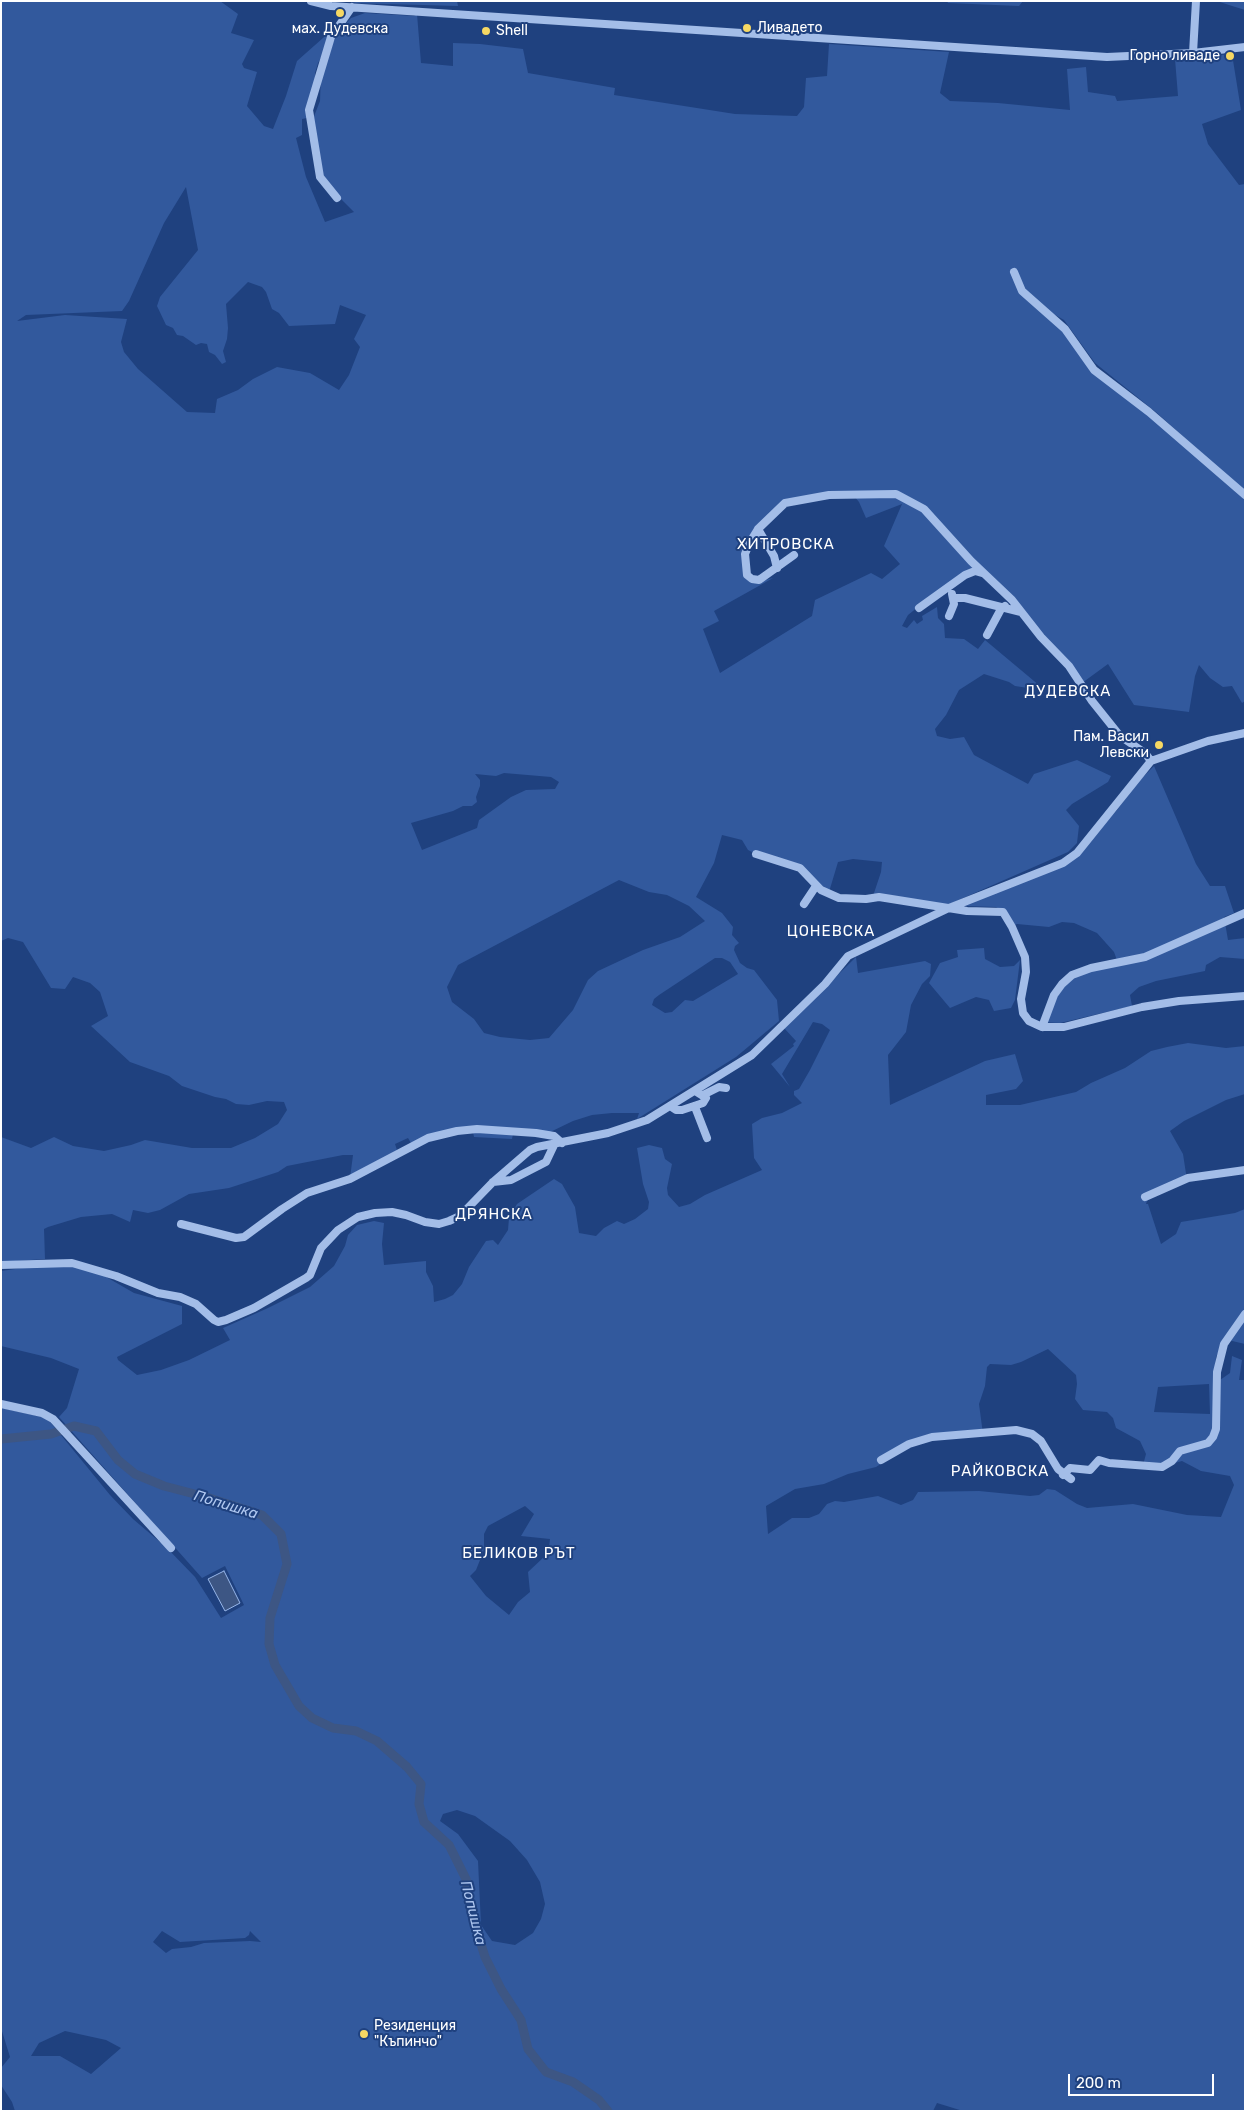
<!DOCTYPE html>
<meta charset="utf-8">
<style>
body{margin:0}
#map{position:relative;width:1246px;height:2112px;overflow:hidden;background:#1f417f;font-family:Rubik,sans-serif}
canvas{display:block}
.frame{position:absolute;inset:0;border:2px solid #fff;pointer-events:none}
.scale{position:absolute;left:1068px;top:2074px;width:146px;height:22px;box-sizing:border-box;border:2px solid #fff;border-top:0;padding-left:6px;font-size:15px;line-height:18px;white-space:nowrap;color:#fff;-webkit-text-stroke:4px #1f417f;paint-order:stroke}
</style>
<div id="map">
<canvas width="1246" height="2112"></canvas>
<div class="frame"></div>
<div class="scale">200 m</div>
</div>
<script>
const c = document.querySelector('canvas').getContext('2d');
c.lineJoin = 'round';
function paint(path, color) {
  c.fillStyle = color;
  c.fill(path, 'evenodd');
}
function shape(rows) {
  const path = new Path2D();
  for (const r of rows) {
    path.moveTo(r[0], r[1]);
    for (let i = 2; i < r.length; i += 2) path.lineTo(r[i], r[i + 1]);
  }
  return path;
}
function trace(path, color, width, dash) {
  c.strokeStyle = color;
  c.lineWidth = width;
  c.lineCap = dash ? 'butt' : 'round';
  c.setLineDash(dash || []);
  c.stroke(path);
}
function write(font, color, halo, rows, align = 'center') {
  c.font = font + ' Rubik,sans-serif';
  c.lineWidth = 4;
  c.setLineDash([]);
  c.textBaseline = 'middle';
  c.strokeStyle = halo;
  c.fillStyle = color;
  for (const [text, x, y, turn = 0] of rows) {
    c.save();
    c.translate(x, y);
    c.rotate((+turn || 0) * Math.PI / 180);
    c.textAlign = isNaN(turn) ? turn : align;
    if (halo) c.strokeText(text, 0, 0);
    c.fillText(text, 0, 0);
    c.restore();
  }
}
paint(shape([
 [1,1,220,1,238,14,231,33,254,40,242,64,244,68,257,72,247,106,264,126,273,129,286,96,297,61,332,30,328,45,318,63,315,73,315,97,307,118,302,119,302,135,296,138,306,177,325,222,354,212,327,185,316,168,311,124,320,101,321,72,325,58,340,29,351,18,365,13,414,16,417,14,421,63,453,66,453,43,480,44,523,49,528,73,615,88,614,95,735,114,797,116,804,107,806,78,827,76,829,44,949,52,940,93,950,101,998,103,1070,110,1067,69,1086,67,1088,92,1115,96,1117,101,1178,96,1175,59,1232,54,1241,110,1202,124,1208,144,1239,185,1245,184,1245,492,1157,413,1095,363,1064,320,1050,312,1096,367,1245,499,1245,701,1242,703,1232,686,1223,687,1210,678,1199,665,1195,676,1189,712,1134,705,1108,664,1082,683,1032,625,940,530,941,533,977,571,918,607,908,615,902,626,907,628,914,620,917,624,923,620,922,616,937,607,938,618,944,624,945,638,964,639,978,649,985,640,1040,686,1028,688,1015,686,1009,682,984,674,959,690,946,715,935,729,937,736,950,739,964,737,974,755,1028,784,1034,774,1077,760,1111,776,1108,782,1072,804,1066,810,1079,826,1077,843,1068,852,945,906,873,896,881,872,882,862,853,859,838,862,829,892,804,869,760,856,748,850,742,840,722,835,714,863,696,897,722,913,733,927,732,935,739,943,735,946,734,950,740,963,747,968,754,970,777,1000,779,1021,736,1057,637,1119,639,1113,612,1113,592,1115,573,1121,544,1135,513,1134,512,1139,474,1137,473,1132,411,1143,408,1138,395,1144,397,1150,350,1178,353,1155,343,1155,287,1166,278,1172,229,1188,189,1194,160,1210,148,1213,133,1210,130,1222,112,1214,81,1217,48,1227,44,1229,45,1259,1,1262,1,1137,31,1148,54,1137,73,1146,104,1151,131,1145,145,1140,192,1148,231,1148,255,1138,278,1124,287,1110,284,1102,267,1101,249,1105,236,1104,226,1099,215,1097,182,1086,169,1076,130,1062,91,1026,108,1016,100,992,90,983,73,977,65,989,51,988,23,942,8,938,1,941],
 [186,187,198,250,160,297,157,306,166,325,173,328,177,335,183,336,196,345,201,343,207,344,209,352,215,355,222,364,226,362,223,351,227,339,228,328,226,304,248,282,262,287,266,292,272,309,279,313,289,326,335,324,340,305,366,315,354,339,360,347,349,375,339,390,310,373,277,367,253,379,238,390,217,399,215,413,187,412,138,369,124,352,121,342,127,319,65,315,17,321,26,315,122,311,129,301,164,223],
 [854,496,859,502,866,518,902,504,884,546,900,564,882,579,871,573,815,600,812,616,720,673,703,629,719,621,714,611,773,578,761,581,750,579,746,548,764,522,792,500],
 [504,773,551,777,559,782,555,789,526,790,511,797,479,820,477,828,422,850,411,823,453,811,463,806,472,806,477,802,476,797,480,786,480,780,475,774,496,776],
 [619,880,649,892,667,895,689,906,705,921,680,937,643,950,598,971,588,980,573,1010,549,1038,530,1040,500,1037,484,1033,474,1019,452,1002,447,987,458,965],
 [715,958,722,958,730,962,738,974,693,1001,685,1000,672,1012,665,1013,652,1005,654,999,659,995],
 [361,1,457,1,458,6,351,3],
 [947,1,1023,1,1019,6,948,3],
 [1217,1,1245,1,1245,10,1229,5],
 [1154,766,1196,864,1210,886,1225,886,1234,913,1224,917,1228,940,1245,938,1245,959,1220,957,1206,965,1205,971,1156,981,1139,987,1130,995,1132,1006,1060,1023,1041,1022,1072,974,1118,963,1114,952,1097,933,1074,923,1062,922,1049,927,1017,924,1015,925,1006,913,996,907,964,906,967,903,1065,865,1117,810,1137,783],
 [984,948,985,959,1000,967,1014,966,1020,960,1015,1000,1011,1008,994,1011,989,1000,976,997,950,1008,929,983,940,963,958,957,957,950],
 [856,957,858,973,925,961,931,964,930,976,922,984,911,1005,906,1032,888,1055,890,1105,985,1061,1015,1054,1023,1081,1016,1089,986,1095,986,1105,1020,1105,1076,1092,1091,1083,1125,1068,1151,1051,1167,1047,1188,1043,1226,1048,1245,1046,1245,1094,1226,1100,1184,1121,1170,1131,1183,1154,1187,1180,1153,1196,1147,1201,1146,1204,1148,1204,1161,1244,1176,1234,1181,1222,1235,1213,1245,1209,1245,1344,1228,1340,1223,1343,1216,1357,1215,1375,1220,1380,1230,1373,1232,1356,1242,1360,1239,1380,1245,1380,1245,2111,963,2111,937,2103,933,2111,15,2111,12,2102,1,2085,1,2068,10,2057,1,2028,1,1408,47,1418,110,1495,133,1519,167,1548,195,1577,221,1618,244,1605,225,1566,202,1578,59,1417,67,1408,79,1369,51,1358,1,1346,1,1271,57,1263,82,1263,134,1293,182,1306,182,1324,117,1357,118,1360,137,1375,161,1370,189,1360,230,1340,223,1328,268,1308,310,1287,334,1266,345,1246,348,1235,357,1225,374,1221,384,1223,382,1244,384,1265,426,1261,426,1272,433,1286,434,1302,445,1299,453,1295,462,1284,469,1267,486,1241,493,1240,498,1245,508,1230,509,1218,517,1204,554,1179,562,1184,575,1207,579,1233,596,1236,604,1228,617,1221,624,1224,635,1219,648,1209,649,1202,643,1184,637,1148,649,1145,662,1148,665,1159,672,1164,667,1188,668,1195,679,1207,690,1204,705,1195,762,1170,754,1158,752,1124,762,1118,782,1113,802,1103,794,1095,794,1091,799,1089,810,1070,830,1030,822,1024,813,1022,782,1074,790,1087,771,1064,794,1046,793,1044,796,1041,784,1028],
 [1048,1349,1076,1375,1077,1384,1075,1399,1083,1410,1107,1412,1113,1418,1116,1428,1140,1441,1146,1454,1143,1465,1171,1464,1182,1461,1201,1471,1230,1476,1234,1485,1221,1517,1187,1515,1133,1504,1087,1508,1077,1504,1055,1490,1047,1489,1039,1495,1030,1496,979,1491,918,1492,913,1500,901,1505,878,1496,844,1502,835,1501,827,1504,819,1514,809,1518,792,1518,768,1534,766,1506,795,1489,824,1484,848,1474,876,1467,914,1443,983,1434,979,1404,985,1386,987,1367,990,1364,1011,1365,1021,1362],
 [1209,1384,1210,1414,1154,1412,1158,1387],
 [525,1506,534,1514,521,1536,550,1539,548,1556,545,1556,528,1572,530,1592,518,1602,509,1615,486,1596,470,1576,476,1570,484,1550,484,1534,488,1526],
 [457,1810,475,1816,510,1841,527,1860,540,1882,545,1904,541,1919,533,1933,515,1945,492,1941,481,1925,478,1861,458,1834,440,1821,443,1814],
 [162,1931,180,1942,245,1938,249,1935,250,1931,261,1942,250,1941,204,1943,191,1947,172,1949,166,1953,153,1942],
 [65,2031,106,2040,121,2048,91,2074,60,2056,31,2056,39,2043]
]), '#32599d');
const water = shape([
 [224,1571,240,1603,225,1611,208,1579,224,1571]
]);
paint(water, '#3d5684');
trace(water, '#97b6e9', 1);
trace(shape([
 [1,1439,51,1434,74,1426,96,1431,118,1460,135,1474,164,1486,206,1497,262,1515,281,1534,287,1564,270,1618,269,1644,275,1665,299,1706,312,1718,333,1728,356,1731,377,1741,407,1767,421,1784,419,1804,424,1822,449,1845,466,1879,472,1915,485,1957,501,1989,521,2020,528,2049,546,2072,573,2082,599,2100,608,2111]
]), '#3d5684', 9);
trace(shape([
 [311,1,331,6,1107,57,1193,53,1245,47],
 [1193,53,1196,1],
 [337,198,320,177,309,110,331,37,352,7],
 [1014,272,1022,291,1065,329,1094,370,1149,412,1245,495],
 [758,529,774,556,777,568],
 [794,555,759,580,752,579,747,575,745,554,750,542,758,529,785,503,829,495,896,494,924,509,971,561,1012,600,1041,637,1069,666,1092,701,1120,736,1145,753,1151,761],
 [953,598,965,598,1021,612],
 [919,608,965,575,975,571,982,573],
 [949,616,954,604,952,594],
 [987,635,1001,609,1005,606],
 [756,854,800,868,821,890,839,898,866,899,879,897,967,911,1003,912,1012,927,1025,957,1026,972,1021,999,1023,1013,1029,1021,1042,1027,1064,1027,1142,1007,1179,1001,1245,996],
 [804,904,816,886],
 [1042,1027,1054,995,1062,984,1072,975,1091,968,1145,957,1245,913],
 [703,1095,719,1087,726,1088],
 [670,1106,676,1110,682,1110,703,1103,706,1098,695,1091],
 [695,1107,707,1138],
 [493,1182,511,1180,546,1162,555,1143],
 [1145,1197,1188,1178,1245,1170],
 [181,1224,236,1238,244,1237,282,1209,307,1193,350,1179,428,1138,457,1131,477,1129,536,1133,554,1136,562,1143],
 [1,1265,72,1263,116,1276,158,1293,180,1297,196,1304,214,1320,218,1322,226,1320,254,1308,306,1278,310,1275,321,1248,338,1230,358,1217,375,1213,392,1212,406,1215,425,1222,439,1224,449,1221,460,1216,493,1182,530,1150,537,1147,608,1133,647,1120,752,1055,825,984,848,956,949,908,1063,863,1077,853,1151,761,1208,741,1245,733],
 [1,1404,42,1413,53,1419,171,1548],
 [881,1460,909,1444,932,1437,1016,1430,1032,1434,1041,1441,1058,1469,1071,1479],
 [1063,1475,1070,1468,1090,1470,1099,1460,1109,1463,1162,1467,1172,1461,1180,1451,1208,1443,1213,1437,1216,1429,1217,1372,1224,1344,1245,1314]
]), '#a3bde8', 8);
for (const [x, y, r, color] of [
 [340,13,5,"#f6d863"],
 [747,28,5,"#f6d863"],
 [486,31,5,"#f6d863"],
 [1230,56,5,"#f6d863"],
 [1159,745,5,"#f6d863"],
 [364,2034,5,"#f6d863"]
]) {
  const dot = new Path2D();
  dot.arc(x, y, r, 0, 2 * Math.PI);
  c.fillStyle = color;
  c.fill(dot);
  trace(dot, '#1f417f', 2);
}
write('14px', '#fff', '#1f417f', [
 ["Ливадето",757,28],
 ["мах. Дудевска",340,29,"center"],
 ["Shell",496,31],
 ["Горно ливаде",1220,56,"right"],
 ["Пам. Васил",1149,737,"right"],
 ["Левски",1149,753,"right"],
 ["Резиденция",374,2026],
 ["\"Къпинчо\"",374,2042]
], 'left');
c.letterSpacing = '1px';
write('15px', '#fff', '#1f417f', [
 ["ХИТРОВСКА",786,545],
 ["ДУДЕВСКА",1068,692],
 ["ЦОНЕВСКА",831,932],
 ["ДРЯНСКА",494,1215],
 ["РАЙКОВСКА",1000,1472],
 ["БЕЛИКОВ РЪТ",519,1554]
]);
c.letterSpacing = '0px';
write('italic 15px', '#afc7f0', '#1f417f', [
 ["Попишка",226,1505,17],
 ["Попишка",473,1913,76]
]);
</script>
